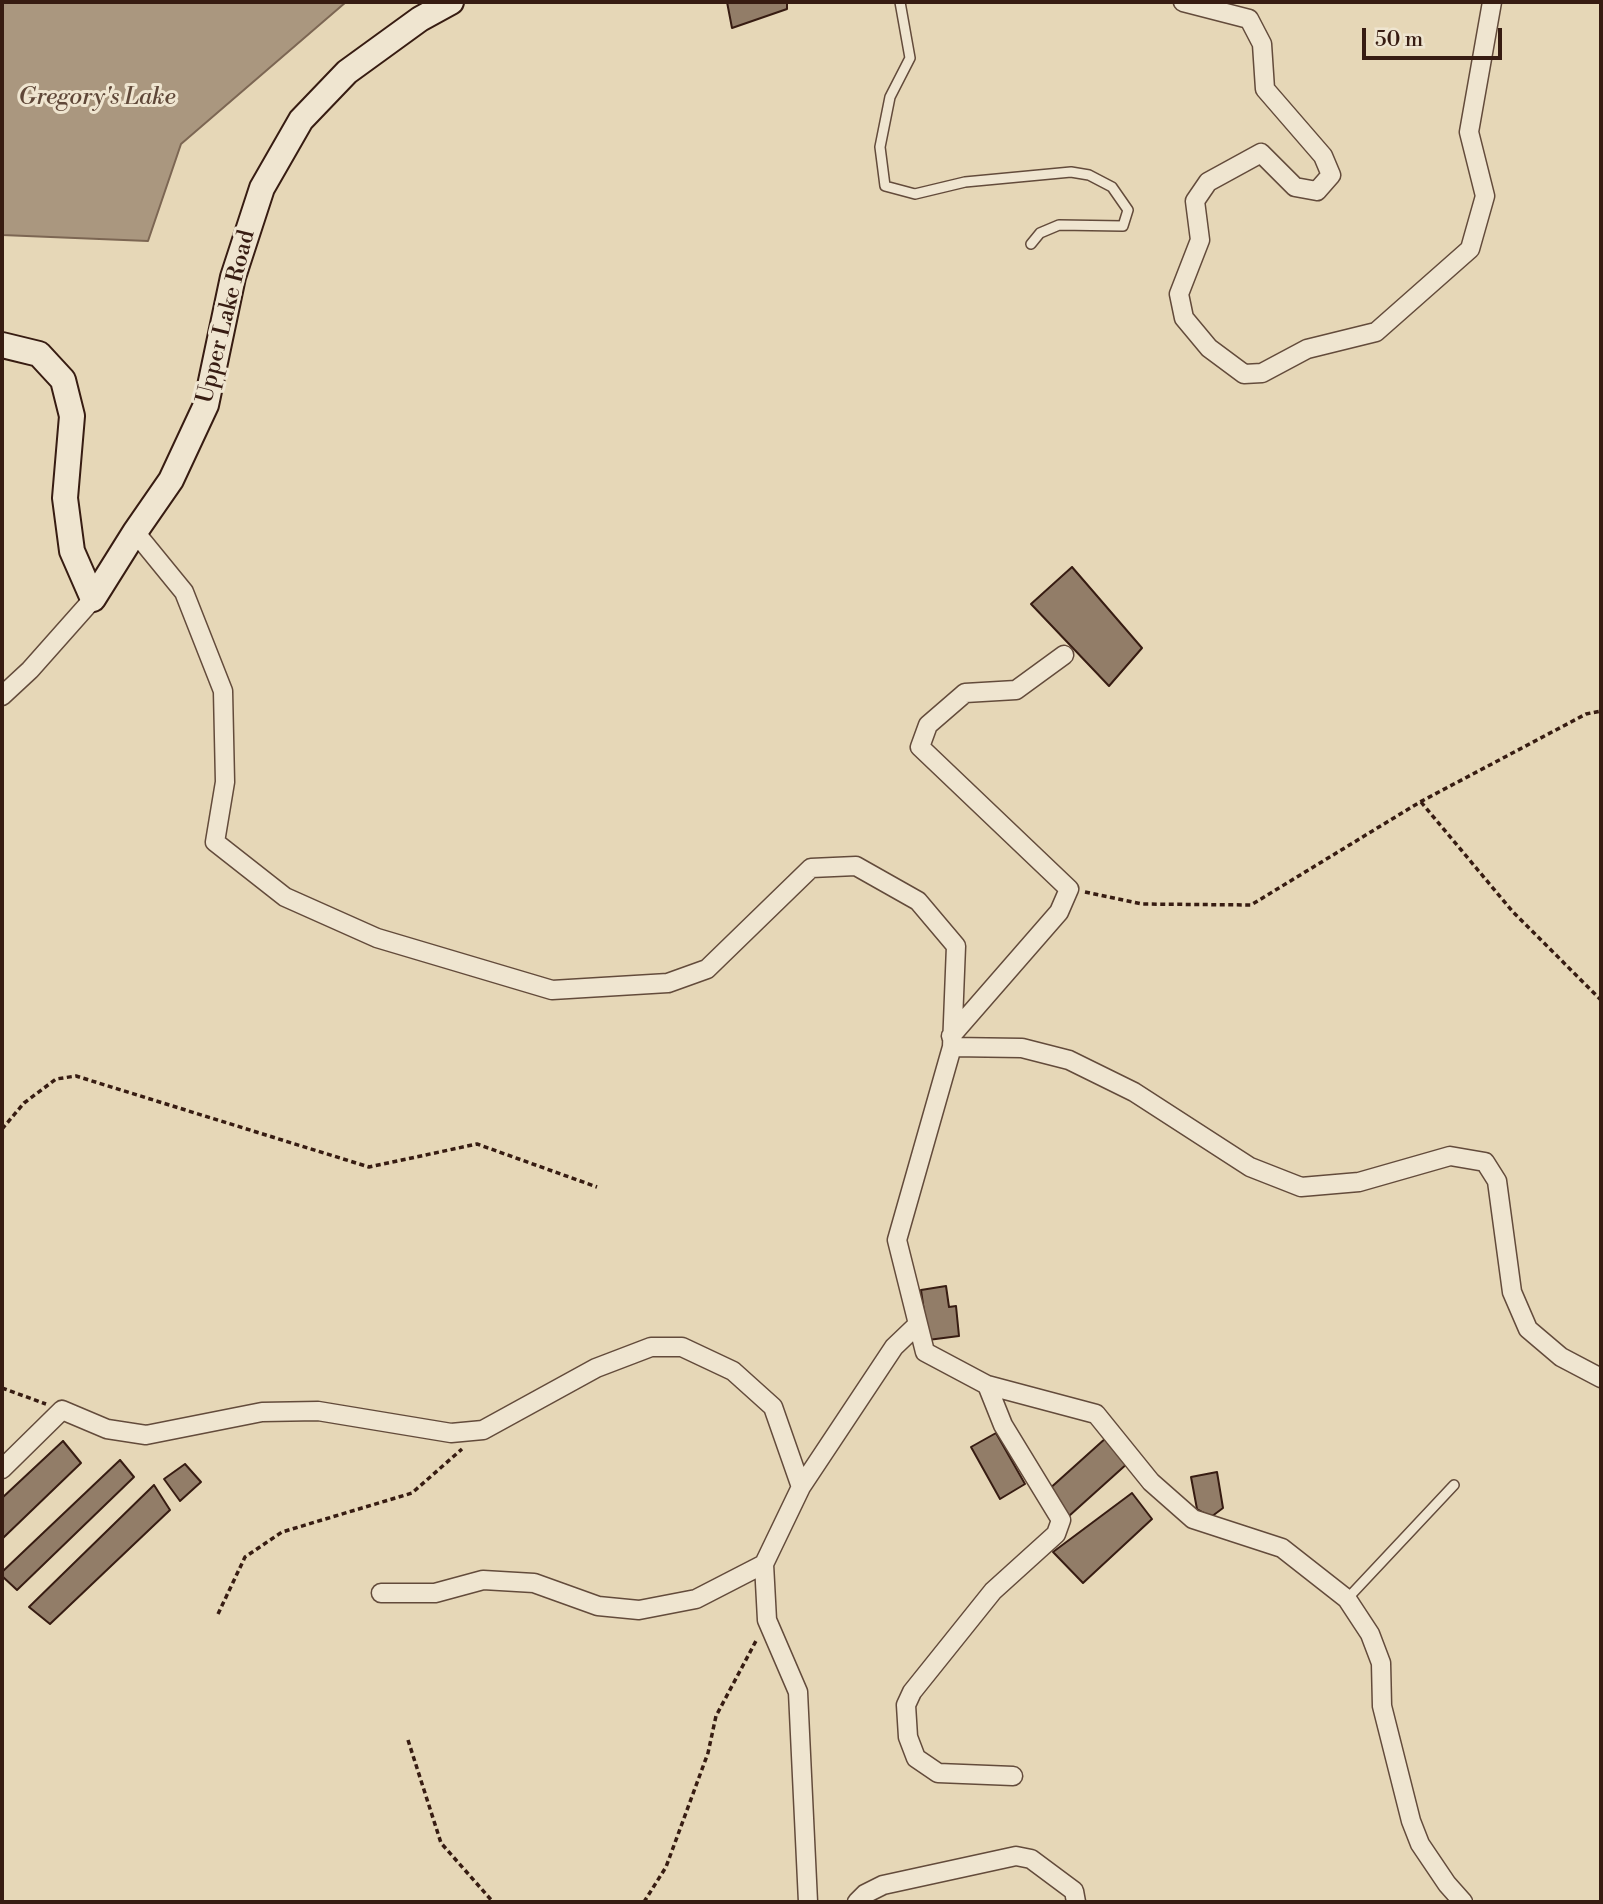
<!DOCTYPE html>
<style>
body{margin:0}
#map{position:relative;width:1603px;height:1904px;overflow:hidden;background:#e6d7b7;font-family:"Libre Bodoni",serif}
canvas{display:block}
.frame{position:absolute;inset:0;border:4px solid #371c12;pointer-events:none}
.scale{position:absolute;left:1362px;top:28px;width:140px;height:32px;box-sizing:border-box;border:4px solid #371c12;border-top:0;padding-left:9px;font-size:21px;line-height:24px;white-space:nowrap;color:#371c12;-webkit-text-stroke:5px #efe5d0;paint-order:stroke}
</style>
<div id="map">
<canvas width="1603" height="1904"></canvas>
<div class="frame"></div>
<div class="scale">50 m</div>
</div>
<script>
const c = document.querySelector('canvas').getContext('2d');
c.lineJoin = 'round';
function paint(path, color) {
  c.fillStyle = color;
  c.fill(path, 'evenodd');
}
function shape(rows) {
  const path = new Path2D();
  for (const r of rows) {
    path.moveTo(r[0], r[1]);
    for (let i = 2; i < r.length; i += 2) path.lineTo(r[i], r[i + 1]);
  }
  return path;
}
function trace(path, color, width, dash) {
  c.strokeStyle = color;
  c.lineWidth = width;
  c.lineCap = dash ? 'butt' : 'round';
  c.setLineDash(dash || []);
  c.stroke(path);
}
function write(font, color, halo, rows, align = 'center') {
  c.font = font + ' "Libre Bodoni",serif';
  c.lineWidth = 6;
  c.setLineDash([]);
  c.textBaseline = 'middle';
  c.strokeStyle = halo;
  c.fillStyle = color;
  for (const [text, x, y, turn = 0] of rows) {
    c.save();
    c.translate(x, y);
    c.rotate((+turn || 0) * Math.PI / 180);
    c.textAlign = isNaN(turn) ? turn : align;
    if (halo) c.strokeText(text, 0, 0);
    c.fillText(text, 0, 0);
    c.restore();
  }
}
const water = shape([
 [2,2,346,2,181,144,148,241,2,235,2,2]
]);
paint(water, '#aa977f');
trace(water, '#7c6653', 2);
const building = shape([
 [727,2,787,2,787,9,732,28,727,2],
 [1072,567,1142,648,1109,686,1031,604,1072,567],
 [946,1286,949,1307,956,1306,959,1336,928,1340,921,1290,946,1286],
 [996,1433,1025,1484,1000,1499,971,1447,996,1433],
 [1107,1437,1129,1462,1069,1516,1047,1491,1107,1437],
 [63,1441,81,1463,2,1539,2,1498,63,1441],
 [120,1460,134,1477,17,1590,2,1576,2,1572,120,1460],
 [185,1464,201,1482,180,1501,164,1479,185,1464],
 [1217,1472,1223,1508,1211,1517,1197,1509,1191,1477,1217,1472],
 [154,1485,170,1510,50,1624,29,1607,154,1485],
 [1132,1493,1152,1519,1083,1583,1053,1552,1132,1493]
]);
paint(building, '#927d68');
trace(building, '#371c12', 2);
const lane = shape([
 [900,2,910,58,890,97,880,147,885,186,915,194,965,182,1071,172,1089,175,1112,187,1128,210,1123,226,1059,225,1040,233,1031,244],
 [1347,1599,1454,1485]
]);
const street = shape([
 [1183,2,1249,19,1262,44,1265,89,1323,156,1331,175,1317,191,1295,187,1261,153,1208,182,1195,201,1200,240,1179,294,1184,318,1209,348,1244,374,1262,373,1307,349,1376,332,1470,249,1485,196,1469,132,1492,2],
 [135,532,184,592,223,691,225,782,215,842,285,897,377,938,552,990,668,983,707,969,811,868,856,866,918,901,956,946,952,1047,897,1240,925,1352,987,1385,1096,1414,1151,1482,1193,1519,1282,1548,1347,1599,1370,1634,1381,1663,1382,1706,1411,1821,1420,1844,1447,1884,1463,1902],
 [2,696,30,670,93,599],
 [951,1036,1059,912,1069,889,920,747,928,725,965,693,1016,690,1064,655],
 [952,1047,1022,1048,1069,1060,1134,1092,1250,1167,1301,1187,1359,1182,1450,1156,1485,1162,1497,1181,1512,1292,1528,1329,1561,1357,1601,1378],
 [987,1385,1003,1425,1061,1520,1056,1534,993,1591,912,1692,906,1705,908,1737,916,1758,938,1773,1013,1776],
 [2,1469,62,1410,107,1429,146,1435,262,1412,318,1411,451,1433,483,1430,596,1368,651,1347,682,1347,733,1371,773,1407,801,1487],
 [381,1593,435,1593,483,1580,534,1583,598,1606,639,1610,696,1599,764,1564],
 [808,1902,798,1692,767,1620,764,1564,801,1487,894,1347,917,1325],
 [857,1902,865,1894,883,1885,1016,1856,1031,1859,1074,1891,1076,1902]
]);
const secondary = shape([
 [2,345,39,354,63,380,72,416,65,498,72,551,93,599,135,532,171,480,206,405,233,277,262,188,301,120,347,72,420,19,451,2]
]);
trace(lane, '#634b3b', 12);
trace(street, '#634b3b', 21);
trace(secondary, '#371c12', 28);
trace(shape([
 [1421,802,1513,912,1601,1000],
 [1085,892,1142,904,1251,905,1420,802,1586,714,1601,711],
 [2,1129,24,1103,56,1079,76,1076,369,1167,477,1144,597,1187],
 [2,1388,46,1404],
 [218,1614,245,1557,282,1532,412,1493,462,1449],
 [408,1740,441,1843,493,1902],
 [644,1902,666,1867,708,1753,716,1716,757,1639]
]), '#371c12', 3.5, [5, 3.5]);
trace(lane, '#efe5d0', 9);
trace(street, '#efe5d0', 18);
trace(secondary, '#efe5d0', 24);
write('23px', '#371c12', '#efe5d0', [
 ["Upper Lake Road",227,317,-76]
]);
write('italic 24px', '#5f4738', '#efe5d0', [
 ["Gregory's Lake",97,98]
]);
</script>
